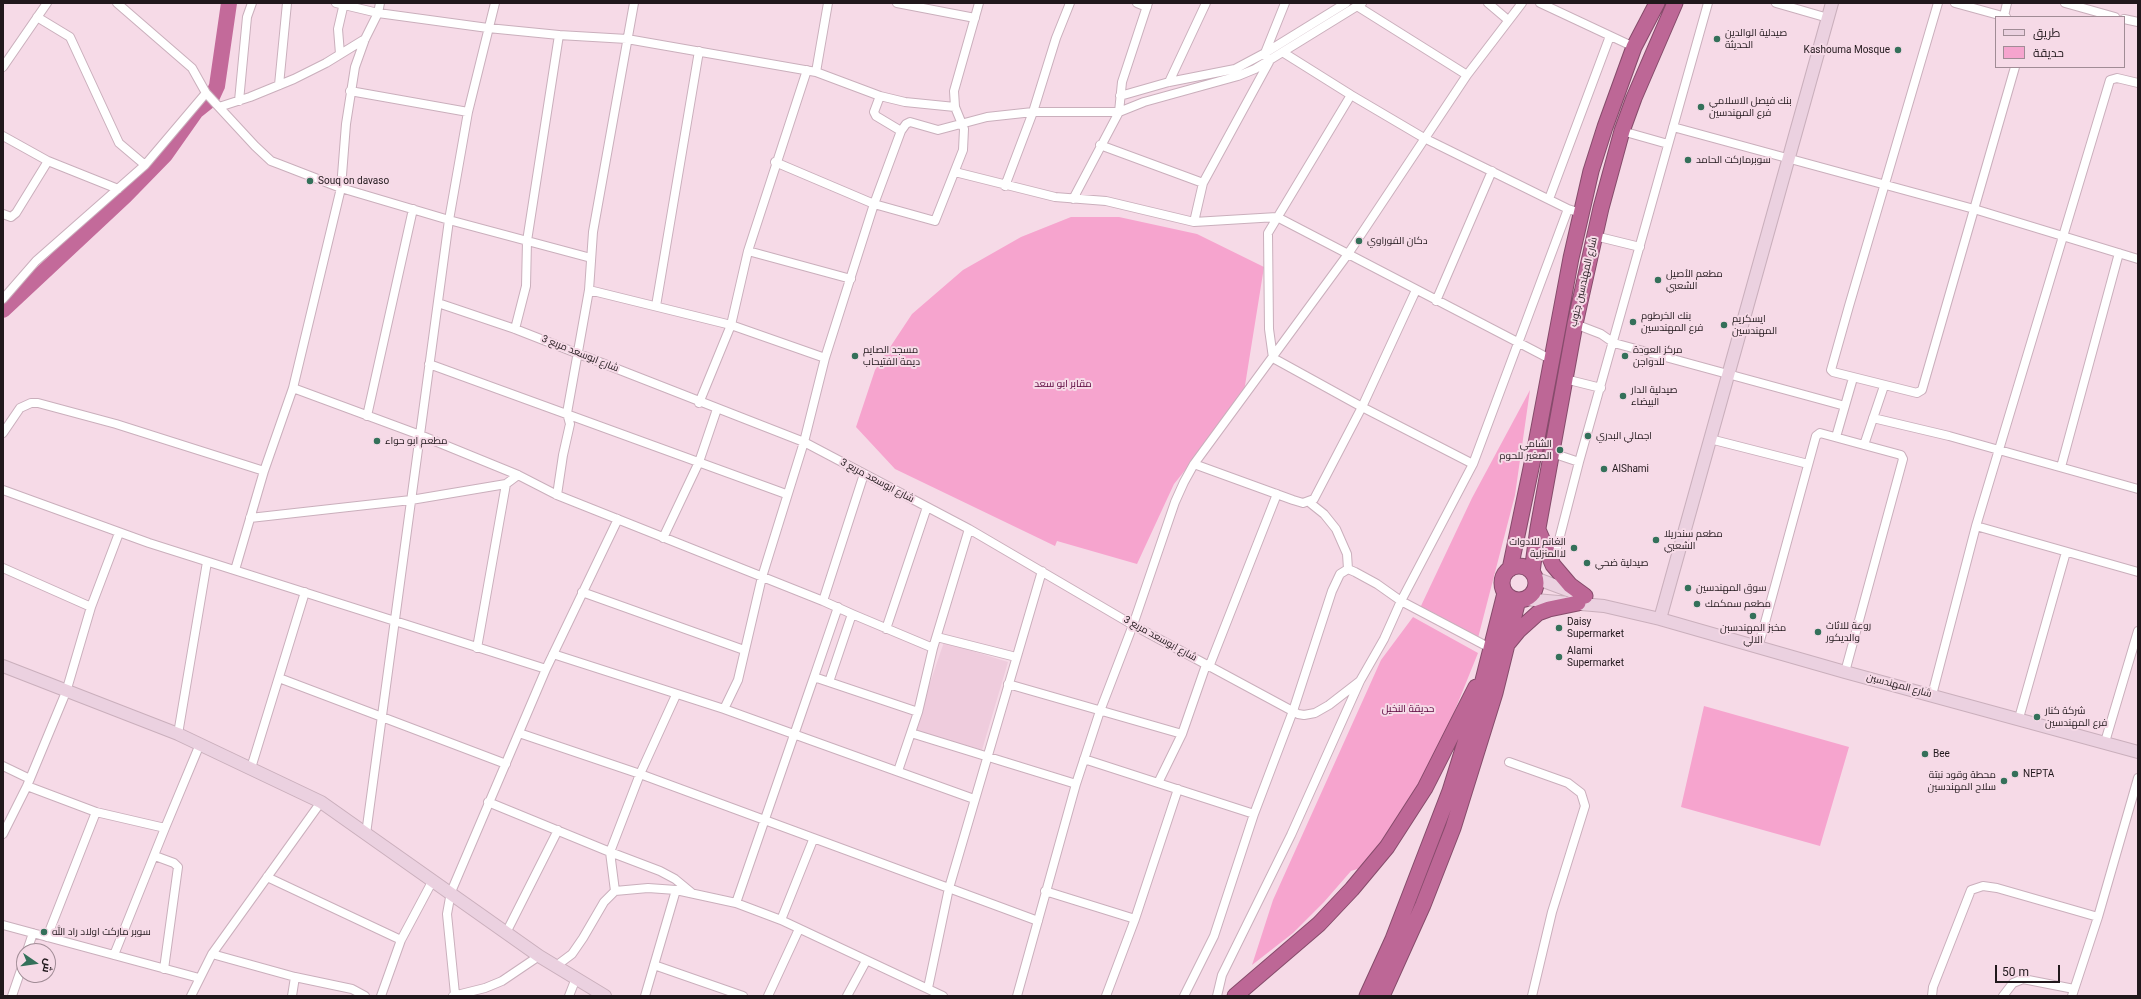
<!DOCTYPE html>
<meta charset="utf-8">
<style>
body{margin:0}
#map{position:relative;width:2141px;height:999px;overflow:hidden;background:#f6dae7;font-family:Roboto,Cairo,sans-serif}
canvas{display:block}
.frame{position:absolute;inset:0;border:4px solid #21181c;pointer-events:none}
.legend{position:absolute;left:1995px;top:16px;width:130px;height:52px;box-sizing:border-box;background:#f6dae7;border:1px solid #a18c96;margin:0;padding:5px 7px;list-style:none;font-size:12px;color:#21181c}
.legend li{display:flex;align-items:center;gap:8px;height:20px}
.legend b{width:20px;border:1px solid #a18c96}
.north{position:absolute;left:16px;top:943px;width:40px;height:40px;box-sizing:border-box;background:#f6dae7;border:1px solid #a18c96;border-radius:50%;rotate:103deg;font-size:11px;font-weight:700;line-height:16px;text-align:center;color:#21181c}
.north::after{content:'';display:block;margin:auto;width:14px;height:18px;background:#34705a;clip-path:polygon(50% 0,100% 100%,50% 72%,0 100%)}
.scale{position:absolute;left:1995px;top:965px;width:65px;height:18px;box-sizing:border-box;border:2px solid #21181c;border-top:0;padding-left:5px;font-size:12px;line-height:14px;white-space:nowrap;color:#21181c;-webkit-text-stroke:3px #f6dae7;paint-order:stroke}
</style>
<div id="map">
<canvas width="2141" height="999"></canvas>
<div class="frame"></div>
<ul class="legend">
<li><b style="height:5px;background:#ebd1e0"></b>طريق</li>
<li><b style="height:11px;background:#f6a4ce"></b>حديقة</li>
</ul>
<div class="north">ش</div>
<div class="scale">50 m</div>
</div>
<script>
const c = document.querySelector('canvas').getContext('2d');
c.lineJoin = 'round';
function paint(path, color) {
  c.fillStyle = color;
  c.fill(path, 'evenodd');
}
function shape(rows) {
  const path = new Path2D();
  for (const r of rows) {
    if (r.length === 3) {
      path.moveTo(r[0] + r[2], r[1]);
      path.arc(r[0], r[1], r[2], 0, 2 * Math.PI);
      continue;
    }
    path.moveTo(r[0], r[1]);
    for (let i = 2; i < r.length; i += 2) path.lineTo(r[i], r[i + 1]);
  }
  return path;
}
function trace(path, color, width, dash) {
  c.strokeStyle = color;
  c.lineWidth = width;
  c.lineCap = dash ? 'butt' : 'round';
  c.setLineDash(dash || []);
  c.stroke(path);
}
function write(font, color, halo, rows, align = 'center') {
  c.font = font + ' Roboto,Cairo,sans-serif';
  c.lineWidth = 4;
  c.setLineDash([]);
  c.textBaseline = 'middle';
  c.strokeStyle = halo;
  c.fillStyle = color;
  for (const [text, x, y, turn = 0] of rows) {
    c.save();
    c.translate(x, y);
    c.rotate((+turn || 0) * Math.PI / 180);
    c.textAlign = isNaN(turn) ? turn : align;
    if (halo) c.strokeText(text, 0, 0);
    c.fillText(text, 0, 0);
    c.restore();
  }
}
paint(shape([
 [944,642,1008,662,982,750,914,730]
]), '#efccdd');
paint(shape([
 [1071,217,1119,217,1197,234,1264,267,1243,398,1174,484,1137,564,1057,541,1055,546,895,469,856,427,875,370,912,314,963,270,1021,237],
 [1530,390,1515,495,1478,638,1420,608,1472,498],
 [1413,617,1478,653,1449,725,1416,792,1367,866,1351,871,1324,902,1293,933,1252,965,1273,900,1381,660],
 [1704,706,1849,747,1820,846,1681,807]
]), '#f6a4ce');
trace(shape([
 [3,310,125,196,165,155,196,111,211,99,217,86,229,3]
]), '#c36a9a', 16);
const street = shape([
 [336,3,378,13,488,28,559,35,627,39,816,72,880,96,905,102,955,107],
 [897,3,975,18],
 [1137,3,1147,7],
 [1488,3,1508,20],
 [1540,3,1634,47],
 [1776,3,1828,18],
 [1938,3,1849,306,1831,370,1833,372,1917,393,1922,390,2015,67],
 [1955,3,2006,17],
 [2065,3,2115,17],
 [1357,6,1467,75],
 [2004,16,2007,3],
 [37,17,70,37,119,143,145,165],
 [2124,19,2138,22],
 [1284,53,1351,95,1424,138,1568,209,1581,213],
 [340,54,338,29,344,3],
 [3,67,47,3],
 [816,72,828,3],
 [1169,82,1206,3],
 [279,85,287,3],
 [350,91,468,112],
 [206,93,255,146,271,161,279,164,341,188,449,220,591,258],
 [1351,95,1268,233,1269,329,1273,358,1362,407,1473,464],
 [880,96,874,112,876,116,901,131,874,204,825,358,804,442,762,577,738,680,724,709,974,799],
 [1120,96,1169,82,1235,69,1265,53,1346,3],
 [239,101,247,17,252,3],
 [219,107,250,97,294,79,326,63,365,39],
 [1673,127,1974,209,2138,259],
 [901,131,906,124,910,122,938,130,987,117,1033,112,1119,112,1144,102,1238,76,1255,69,1362,3],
 [1622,131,1668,144],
 [3,136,48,161,118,189],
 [1100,145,1203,183],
 [775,162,874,204,935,221,963,150,964,129,955,107,954,91,979,3],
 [955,172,1055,197,1106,201,1194,222,1277,217,1552,360],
 [1005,186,1033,112,1056,38,1070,3],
 [1073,199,1119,112,1122,82,1148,3],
 [1549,199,1610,36],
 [3,214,11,217,16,213,48,161],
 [1194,222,1203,183,1269,62,1265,53,1285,3],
 [1595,236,1640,247],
 [748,251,851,279],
 [589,290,731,325,825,358],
 [3,299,36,261,145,165,206,93,192,68,117,3],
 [1436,301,1492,171],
 [438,303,515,329,804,442,969,529,1133,625,1298,714,1304,715,1315,713,1329,705,1360,681],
 [656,306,699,51],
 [1575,324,1601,334,1614,343,1845,406],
 [515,329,526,286,527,241,559,35],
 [429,364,786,494],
 [1565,379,1601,388],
 [293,388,420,435,518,475,557,495,823,601,852,614,829,682],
 [699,403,731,325,748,251,807,70],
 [367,416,413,209],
 [1873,418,1949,436,2138,489],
 [3,433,20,408,31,403,38,403,116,424,264,471],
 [1836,437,1853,378],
 [1710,439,1808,464],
 [1864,445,1884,386],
 [1552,453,1579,462,1708,3],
 [1194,464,1293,500,1303,503,1314,499,1362,407,1416,290],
 [2061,467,2119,253],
 [3,490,149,543,546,669],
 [557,495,563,455,570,424,567,413,589,290,593,232,634,3],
 [1309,502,1324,514,1336,529,1347,554,1348,569],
 [250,518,411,500,506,484],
 [1976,526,2138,572],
 [663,538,699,462,717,409],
 [1553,563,1579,462],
 [3,568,91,607],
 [235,570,264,471,293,388,341,188,346,124,355,67,365,39,378,13,380,3],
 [582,592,744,650],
 [823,601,864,474],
 [852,614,933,648],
 [886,629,927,507],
 [937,637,1016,657],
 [477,648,506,484,518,475],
 [1758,648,1816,436,1820,433,1864,445,1901,455,1903,459,1845,672],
 [553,654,724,709],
 [1206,665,1182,734,1158,783,1254,814],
 [1209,667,1277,494],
 [814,677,838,607],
 [279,678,506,764],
 [1008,684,1182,734],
 [676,695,640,774,610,852,660,871,675,879,692,893],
 [1932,695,1976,526,2110,80,2117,78,2138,83],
 [2019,718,2066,552],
 [519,733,640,774,1038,921],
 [911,733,1076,784],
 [178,734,207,562],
 [2105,742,2138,631],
 [1084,759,1158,783],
 [1509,762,1568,783,1581,793,1585,806,1552,912,1532,996],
 [3,766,30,779],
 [251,768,305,592],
 [898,771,918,712,933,648,969,529],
 [27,786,96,812,165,828],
 [488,802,610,852,615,891],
 [3,834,27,786,66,692,91,607,119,533],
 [366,834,449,220,468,112,495,3],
 [155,856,174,863,178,867,164,969],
 [267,877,401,940],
 [1045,891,1135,919],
 [736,903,814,677,918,712],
 [781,920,813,840],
 [3,925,199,978],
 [506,933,558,830],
 [47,937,96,812],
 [27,951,33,933],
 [212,954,295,977,352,989,365,996],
 [114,955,165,828,200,744],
 [654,965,743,996],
 [556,966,572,954,583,938,604,902,615,891,648,888,676,890,736,903,781,920,943,996],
 [928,988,949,888,1042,571],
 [455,994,447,914,451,892,546,669,618,519],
 [12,996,24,961],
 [191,996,212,954,321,802],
 [292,996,295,977],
 [381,996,401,940,433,880],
 [453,996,485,988,502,981,539,956],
 [569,996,576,978],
 [645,996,676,890],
 [768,996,799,929],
 [847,996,866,961],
 [1017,996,1076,784,1100,711,1133,625,1175,502,1184,482,1194,464,1348,254,1467,75,1522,3],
 [1106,996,1135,919,1178,789],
 [1184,996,1214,936,1254,814,1293,711,1332,591,1340,574,1348,569,1355,572,1377,584,1401,601,1492,649],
 [1217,996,1222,975,1291,835,1360,681,1384,639,1401,601,1473,464,1568,209],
 [1932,996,1933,987,1971,890,1983,886,1997,888,2098,917],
 [2003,996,2013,983,2023,979,2074,989],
 [2072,996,2098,917,2138,778]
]);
const secondary = shape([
 [1535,578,1578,594],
 [1524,599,1604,606,1660,619,1845,672,2138,752],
 [1660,619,1832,3],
 [3,666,178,734,321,802,539,956,605,996]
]);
const highway = shape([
 [1539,532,1553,565,1570,585,1585,596],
 [1519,583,17],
 [1510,569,1535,449,1571,258,1591,171,1605,127,1634,47,1657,3],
 [1532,572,1538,528,1575,324,1601,208,1622,131,1634,98,1675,3],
 [1509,642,1518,631,1538,613,1549,609,1578,603],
 [1235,996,1319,924,1352,889,1387,847,1425,788,1476,687],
 [1367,996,1393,939,1450,791,1477,704,1505,593],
 [1382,996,1423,905,1453,828,1495,693,1518,600]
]);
trace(street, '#caafbc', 10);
trace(secondary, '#caafbc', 14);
trace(highway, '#864b6b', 17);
trace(street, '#fff', 8);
trace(secondary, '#ebd1e0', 12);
trace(highway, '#bd6796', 15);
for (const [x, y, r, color] of [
 [1717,39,4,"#34705a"],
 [1898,50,4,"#34705a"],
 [1701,107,4,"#34705a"],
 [1688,160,4,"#34705a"],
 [310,181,4,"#34705a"],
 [1359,241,4,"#34705a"],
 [1658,280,4,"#34705a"],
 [1633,322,4,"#34705a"],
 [1724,325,4,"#34705a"],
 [855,356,4,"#34705a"],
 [1625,356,4,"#34705a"],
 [1623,396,4,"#34705a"],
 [1588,436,4,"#34705a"],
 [377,441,4,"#34705a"],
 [1560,450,4,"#34705a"],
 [1604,469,4,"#34705a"],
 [1656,540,4,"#34705a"],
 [1574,548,4,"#34705a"],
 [1587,563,4,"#34705a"],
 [1688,588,4,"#34705a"],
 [1697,604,4,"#34705a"],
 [1753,616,4,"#34705a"],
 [1559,628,4,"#34705a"],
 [1818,632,4,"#34705a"],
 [1559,657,4,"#34705a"],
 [2037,717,4,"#34705a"],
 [1925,754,4,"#34705a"],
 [2015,774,4,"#34705a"],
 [2004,781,4,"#34705a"],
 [44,932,4,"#34705a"]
]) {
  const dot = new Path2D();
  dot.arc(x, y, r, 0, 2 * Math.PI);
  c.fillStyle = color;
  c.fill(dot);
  trace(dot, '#f6dae7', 1.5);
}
write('10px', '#21181c', '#f6dae7', [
 ["صيدلية الوالدين",1725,33],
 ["الحديثة",1725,45],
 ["Kashouma Mosque",1890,50,"right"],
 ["بنك فيصل الاسلامي",1709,101],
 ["فرع المهندسين",1709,113],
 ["سوبرماركت الحامد",1696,160],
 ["Souq on davaso",318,181],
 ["دكان الفوراوي",1367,241],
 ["مطعم الأصيل",1666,274],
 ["الشعبي",1666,286],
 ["بنك الخرطوم",1641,316],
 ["فرع المهندسين",1641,328],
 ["ايسكريم",1732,319],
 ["المهندسين",1732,331],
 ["مسجد الصايم",863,350],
 ["ديمة الفتيحاب",863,362],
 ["مركز العودة",1633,350],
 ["للدواجن",1633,362],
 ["صيدلية الدار",1631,390],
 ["البيضاء",1631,402],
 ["اجمالي البدري",1596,436],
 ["مطعم ابو حواء",385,441],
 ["الشامي",1552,444,"right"],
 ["الصغير للحوم",1552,456,"right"],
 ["AlShami",1612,469],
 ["مطعم سندريلا",1664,534],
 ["الشعبي",1664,546],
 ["الغانم للادوات",1566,542,"right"],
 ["لاالمنزلية",1566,554,"right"],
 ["صيدلية ضحي",1595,563],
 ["سوق المهندسين",1696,588],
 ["مطعم سمكمك",1705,604],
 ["Daisy",1567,622],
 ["Supermarket",1567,634],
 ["روعة للاثاث",1826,626],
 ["والديكور",1826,638],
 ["مخبز المهندسبن",1753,628,"center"],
 ["الالي",1753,640,"center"],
 ["Alami",1567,651],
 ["Supermarket",1567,663],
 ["شركة كنار",2045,711],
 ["فرع المهندسين",2045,723],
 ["Bee",1933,754],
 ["NEPTA",2023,774],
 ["محطة وقود نبتة",1996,775,"right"],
 ["سلاح المهندسين",1996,787,"right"],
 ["سوبر ماركت اولاد راد الله",52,932]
], 'left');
write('10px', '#21181c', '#f6dae7', [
 ["شارع المهندسين جنوب",1584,282,-77],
 ["شارع ابوسعد مربع 3",580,354,22],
 ["شارع ابوسعد مربع 3",877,481,28],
 ["شارع ابوسعد مربع 3",1160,639,29],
 ["شارع المهندسين",1899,686,15]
]);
write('10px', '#560039', '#f6dae7', [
 ["مقابر ابو سعد",1063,384],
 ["حديقة النخيل",1408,709]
]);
</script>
